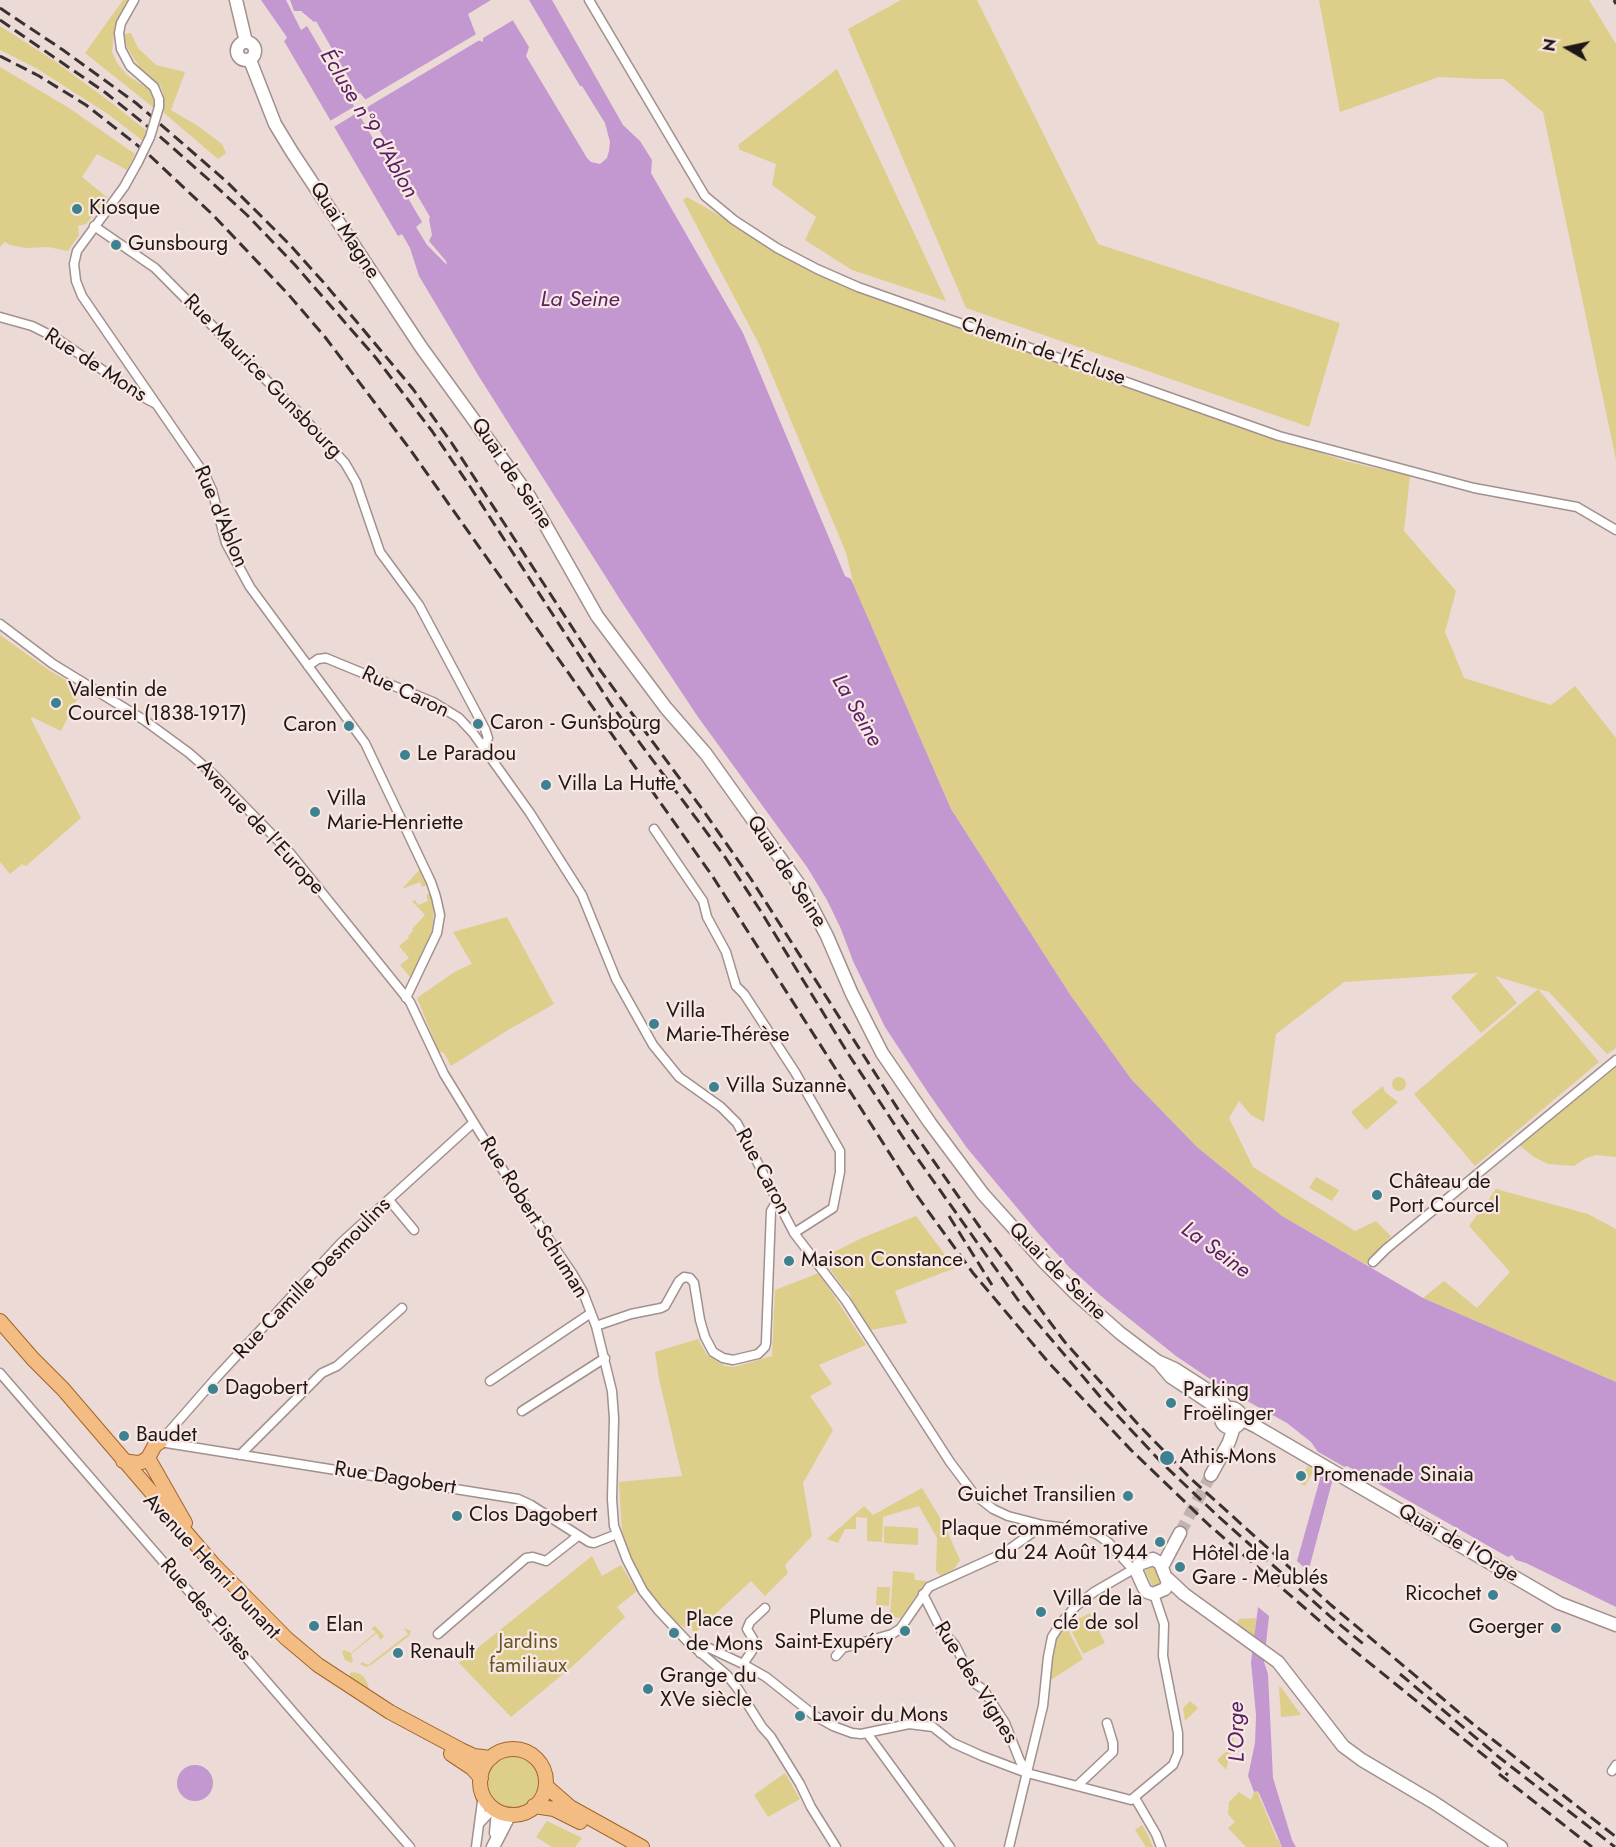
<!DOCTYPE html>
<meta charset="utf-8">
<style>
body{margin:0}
#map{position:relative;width:1616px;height:1847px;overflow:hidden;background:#ecdad7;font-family:Jost,sans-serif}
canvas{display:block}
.north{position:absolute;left:1538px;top:18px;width:60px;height:60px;-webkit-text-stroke:4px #f9e7e4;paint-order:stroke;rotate:279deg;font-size:16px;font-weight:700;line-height:24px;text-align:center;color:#1d1716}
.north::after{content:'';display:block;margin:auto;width:21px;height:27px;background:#1d1716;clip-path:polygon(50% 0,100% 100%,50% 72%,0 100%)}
</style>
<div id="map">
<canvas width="1616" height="1847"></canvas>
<div class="north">N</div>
</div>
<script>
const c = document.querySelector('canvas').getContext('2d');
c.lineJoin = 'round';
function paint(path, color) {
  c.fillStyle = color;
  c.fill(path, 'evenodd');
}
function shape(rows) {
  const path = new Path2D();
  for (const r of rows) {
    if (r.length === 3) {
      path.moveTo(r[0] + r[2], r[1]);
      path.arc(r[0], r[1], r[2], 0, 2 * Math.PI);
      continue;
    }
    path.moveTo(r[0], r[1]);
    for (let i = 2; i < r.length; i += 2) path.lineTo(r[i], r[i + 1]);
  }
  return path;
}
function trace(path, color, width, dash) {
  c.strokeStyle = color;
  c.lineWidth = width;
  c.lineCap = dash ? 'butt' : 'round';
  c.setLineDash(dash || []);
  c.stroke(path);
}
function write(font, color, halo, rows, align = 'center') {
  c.font = font + ' Jost,sans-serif';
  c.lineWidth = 4.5;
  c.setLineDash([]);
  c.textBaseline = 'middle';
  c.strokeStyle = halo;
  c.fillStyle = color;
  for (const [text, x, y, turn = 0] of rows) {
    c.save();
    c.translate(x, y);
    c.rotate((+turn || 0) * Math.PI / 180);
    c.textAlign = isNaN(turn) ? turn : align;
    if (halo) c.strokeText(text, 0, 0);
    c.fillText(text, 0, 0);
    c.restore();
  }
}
paint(shape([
 [123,0,130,0,115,26,112,52,117,63,127,75,150,90,155,102,154,108,85,53],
 [901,0,977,0,1098,244,1340,323,1309,427,966,308,848,29],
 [1319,0,1589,0,1616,44,1616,460,1543,112,1504,79,1480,79,1439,77,1340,112],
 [0,26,56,62,113,104,148,132,143,141,108,114,36,68,0,50],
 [131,33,138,48,156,65,185,72,171,110,198,126,222,144,226,153,218,159,164,113,164,96,161,87,141,69,127,48,124,34],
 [0,67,69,108,135,154,127,170,97,154,82,177,108,198,86,224,78,226,79,235,68,251,48,247,25,248,10,245,5,242,0,247],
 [837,69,946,301,852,270,805,240,816,217,772,185,776,164,740,150,738,145],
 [687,197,808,266,1157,397,1345,461,1410,476,1404,531,1456,591,1445,632,1464,678,1551,705,1575,686,1616,738,1616,1048,1607,1054,1549,992,1538,989,1599,1062,1475,1166,1414,1094,1538,989,1495,976,1517,1003,1481,1033,1451,997,1478,973,1344,982,1276,1034,1264,1122,1251,1115,1239,1101,1229,1118,1253,1167,1355,1231,1376,1221,1391,1236,1367,1265,1282,1216,1197,1147,1132,1080,1071,996,951,809,854,586,846,553,760,346,683,200],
 [0,635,50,671,82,689,61,731,32,717,31,719,81,818,26,866,22,864,10,874,0,862],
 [420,869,427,885,422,887,420,882,402,889],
 [430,893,434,908,432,933,410,977,400,965,409,958,399,946,409,938,408,936,413,931,412,929,425,915,412,901,415,900,418,905,428,901,426,895],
 [507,917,554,1004,508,1030,451,1066,444,1053,439,1052,417,998,456,971,472,964,453,932],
 [1616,1067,1616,1157,1596,1155,1586,1158,1574,1166,1548,1164,1534,1157,1519,1145],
 [1399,1084,7],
 [1383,1086,1385,1092,1398,1102,1366,1130,1351,1112],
 [1316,1177,1339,1190,1332,1201,1309,1188],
 [1496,1189,1588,1214,1616,1229,1616,1382,1423,1298,1444,1281,1477,1308,1510,1272,1469,1226],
 [916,1216,955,1268,895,1291,907,1323,871,1330,851,1299,849,1292,845,1290,822,1258,862,1238],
 [819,1273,866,1345,819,1365,832,1384,810,1396,833,1430,803,1483,812,1536,785,1565,788,1573,765,1596,751,1581,693,1635,692,1626,687,1626,685,1628,675,1621,648,1590,624,1542,622,1532,619,1482,682,1476,659,1379,655,1352,698,1339,707,1355,725,1366,734,1367,772,1356,775,1290],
 [1308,1466,1314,1470,1305,1486,1298,1482],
 [922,1488,945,1526,960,1560,954,1569,941,1576,936,1571,937,1538,919,1506,883,1517,882,1542,867,1541,867,1518,856,1517,856,1529,845,1529,838,1543,827,1539,864,1506,873,1515],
 [884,1526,918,1528,918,1545,884,1543],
 [592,1556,602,1576,621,1565,637,1591,617,1607,625,1617,574,1665,511,1717,459,1663],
 [1149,1565,1155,1566,1163,1584,1153,1587,1145,1571],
 [893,1571,914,1573,915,1580,927,1581,901,1618,890,1617],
 [877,1587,890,1587,889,1606,876,1605],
 [1090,1613,1105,1643,1083,1654,1068,1624],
 [1256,1618,1255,1637,1237,1624,1239,1619],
 [1065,1624,1083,1659,1048,1682,1050,1663,1053,1656,1054,1644,1060,1628],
 [375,1626,384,1636,380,1640,377,1633,351,1654,353,1661,351,1663,345,1660,342,1652,344,1650,351,1653,376,1632,371,1629],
 [404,1628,411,1631,409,1636,371,1665,366,1667,360,1664,362,1662,368,1665,408,1634],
 [351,1672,358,1673,363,1676,367,1682,369,1689,349,1677],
 [1279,1687,1281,1687,1301,1715,1281,1717],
 [1190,1701,1198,1708,1185,1721,1183,1708],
 [1230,1731,1234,1739,1226,1770,1217,1760,1228,1750,1227,1743],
 [513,1782,25],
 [785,1773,800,1799,768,1817,754,1795],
 [1257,1791,1276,1837,1282,1847,1246,1847,1228,1828,1235,1822,1228,1814,1229,1802,1239,1792,1251,1800,1254,1792],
 [547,1821,582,1838,575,1847,552,1847,536,1837],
 [1142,1825,1148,1835,1153,1847,1146,1847,1135,1830]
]), '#ddce8a');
paint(shape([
 [261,0,286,0,301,30,307,26,422,222,416,227,427,245,447,265,446,261,429,241,432,235,429,219,430,217,367,109,369,105,365,99,360,93,358,94,316,21,314,22,301,11,294,11,290,0,491,0,468,14,478,40,483,42,483,36,512,19,529,47,526,56,587,158,591,162,600,164,607,158,609,151,610,142,605,123,582,86,580,86,529,0,552,0,623,125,640,141,652,160,651,173,743,333,845,576,851,579,951,809,1071,996,1132,1080,1197,1147,1282,1216,1423,1298,1616,1382,1616,1607,1526,1563,1516,1560,1512,1555,1508,1557,1347,1466,1344,1467,1332,1482,1310,1565,1307,1570,1297,1561,1320,1479,1318,1452,1311,1442,1287,1423,1222,1387,1176,1356,1101,1296,1069,1267,1039,1234,967,1148,929,1094,885,1027,853,961,841,929,827,900,807,867,698,717,621,601,478,375,419,276,410,248,402,234,398,236,284,41,287,38,286,36],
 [1258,1607,1269,1616,1264,1662,1268,1674,1273,1778,1292,1840,1296,1847,1282,1847,1259,1793,1257,1791,1254,1792,1248,1776,1255,1743,1256,1715,1251,1662],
 [195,1783,18]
]), '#c397d0');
paint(shape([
 [511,16,515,19,364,109,365,105,363,101,478,33,481,38,482,34],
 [357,105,360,111,334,127,330,121],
 [1315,1450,1348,1469,1348,1470,1346,1469,1336,1482,1317,1471]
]), '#ecdad7');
trace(shape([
 [1180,1533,1211,1475]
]), '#c3b3b0', 12, [12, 6]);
const street = shape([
 [134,0,121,23,119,33,121,49,130,66,154,87,159,99,159,107],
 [589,0,705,196,734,220,777,248,817,269,858,287,1279,436,1474,488,1577,507,1616,530],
 [138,162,124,187,77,251,74,264,76,281,82,296,205,475,212,490,226,543,250,587,365,743,431,882,436,897,440,915,437,933,406,998],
 [94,226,155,268,298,412,345,463,356,482,380,552,419,605,485,729,488,738,483,748],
 [0,317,32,326,56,338,139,395,156,404],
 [0,624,53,664,144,720,189,753,214,775,290,853,410,1002,444,1074,514,1188,572,1273,583,1292,596,1326,612,1391,614,1418,612,1499,614,1526,627,1560,643,1591,658,1610,687,1641,727,1675,738,1689,762,1727,771,1737,800,1784,811,1807,836,1847],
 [308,666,318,659,326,658,433,702,459,718,473,733,530,813,582,895,616,979,653,1045,679,1077,721,1107,737,1123,794,1233,846,1301,950,1462,974,1494,993,1509,1008,1516,1043,1525,1089,1531,1098,1535,1109,1543,1137,1574],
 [654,829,703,901,707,917,726,952,736,986,744,994,795,1072,840,1151,840,1172,833,1208,794,1233],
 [389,1200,414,1230],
 [1373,1262,1386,1249,1616,1060],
 [596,1326,631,1314,661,1308,665,1306,679,1281,684,1277,690,1278,694,1283,700,1320,705,1337,713,1352,723,1358,733,1360,758,1354,765,1347,766,1343,771,1211,777,1201],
 [0,1373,410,1847],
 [490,1381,591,1313],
 [522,1411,605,1358],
 [160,1442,518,1499,531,1505,589,1542,594,1543,617,1534],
 [160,1442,216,1378,342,1242,473,1123],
 [240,1455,322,1373,337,1366,402,1308],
 [923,1594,941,1630,955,1645,974,1683,983,1689,1005,1723,1020,1761,1027,1772],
 [438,1634,526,1558,533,1557,546,1561,578,1536],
 [700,1653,704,1649,709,1648,743,1664,766,1677,815,1716,833,1726,852,1733,861,1734,909,1724,933,1727,953,1743,982,1756,1027,1773,1131,1800,1173,1765,1178,1753,1178,1733,1163,1656,1164,1624,1154,1594],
 [836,1656,843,1648,892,1634,900,1629,929,1587,1004,1553,1043,1525],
 [743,1664,752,1651,753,1639,747,1629,750,1622,765,1608],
 [867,1733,950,1847],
 [1612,1771,1616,1765],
 [1077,1786,1113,1752,1113,1743,1107,1723],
 [1135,1798,1156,1834,1161,1847],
 [480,1823,494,1808],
 [476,1847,483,1794],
 [1009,1847,1043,1706,1048,1657,1052,1637,1061,1623,1076,1606,1094,1592,1132,1570]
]);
const secondary = shape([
 [236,0,246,42],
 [246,51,9],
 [250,60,275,124,292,152,421,347,529,496,597,616,666,708,706,754,803,890,827,936,852,994,882,1053,930,1123,983,1194,1045,1263,1076,1294,1120,1333,1157,1361,1175,1369,1220,1398,1227,1409],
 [1160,1364,1171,1377,1224,1412],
 [1231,1418,10],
 [1241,1419,1257,1427,1559,1603,1616,1625],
 [1211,1475,1229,1442,1234,1427],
 [1153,1559,1160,1563,1168,1583,1165,1589,1153,1594,1147,1592,1144,1588,1136,1570,1139,1564,1153,1559],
 [1162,1567,1180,1533],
 [1168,1579,1184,1594,1278,1662,1343,1746,1362,1760,1433,1802,1501,1847],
 [496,1833,498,1811],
 [493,1847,510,1814]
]);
const primary = shape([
 [0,1321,33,1359,63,1389,213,1564,286,1638,318,1665,390,1712,461,1750,474,1756,491,1758],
 [148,1458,185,1523],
 [123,1461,137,1463,142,1462,148,1458,155,1445,160,1442],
 [513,1782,33],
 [451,1754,472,1768,481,1778],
 [546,1786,570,1807,642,1847],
 [534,1806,554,1809,580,1822]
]);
trace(street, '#a1908d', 11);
trace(secondary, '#a1908d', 15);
trace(primary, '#a26626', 16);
trace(street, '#fff', 8);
trace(secondary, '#fff', 12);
trace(primary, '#f2bc82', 14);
trace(shape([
 [1614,0,1616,4],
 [0,8,63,50,136,103,227,182,290,245,325,284,413,389,451,442,600,670,705,813,751,879,903,1117,981,1229,1064,1341,1136,1422,1189,1477,1331,1605,1473,1724,1616,1837],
 [0,20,106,93,157,134,208,179,247,215,295,265,376,358,432,431,469,485,610,703,725,857,760,910,849,1055,910,1148,1018,1300,1102,1399,1162,1463,1219,1517,1332,1618,1367,1647],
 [0,56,39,76,86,105,146,152,213,215,288,294,325,337,409,448,713,877,915,1193,973,1273,1049,1363,1131,1450,1209,1525,1351,1648,1508,1775],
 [949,1216,992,1285],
 [1400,1674,1500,1758,1615,1847],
 [1499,1774,1592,1847]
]), '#383130', 3, [12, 6]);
const streetBridge = shape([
 [138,162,150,137,159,107]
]);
trace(streetBridge, '#a1908d', 11, []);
trace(streetBridge, '#fff', 8);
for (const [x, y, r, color] of [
 [77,209,6,"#3e8191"],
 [116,245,6,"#3e8191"],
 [56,703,6,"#3e8191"],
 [478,724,6,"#3e8191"],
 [349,726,6,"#3e8191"],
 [405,755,6,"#3e8191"],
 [546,785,6,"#3e8191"],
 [315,812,6,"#3e8191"],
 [654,1024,6,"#3e8191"],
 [714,1087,6,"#3e8191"],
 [1377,1195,6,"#3e8191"],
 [789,1261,6,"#3e8191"],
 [213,1389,6,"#3e8191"],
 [1171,1403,6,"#3e8191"],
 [124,1436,6,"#3e8191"],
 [1167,1458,8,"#3e8191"],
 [1301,1476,6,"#3e8191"],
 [1128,1496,6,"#3e8191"],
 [457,1516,6,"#3e8191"],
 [1160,1542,6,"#3e8191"],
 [1180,1567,6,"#3e8191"],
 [1493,1595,6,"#3e8191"],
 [1041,1612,6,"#3e8191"],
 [314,1626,6,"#3e8191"],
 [1556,1628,6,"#3e8191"],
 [905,1631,6,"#3e8191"],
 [674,1633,6,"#3e8191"],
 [398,1653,6,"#3e8191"],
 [648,1689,6,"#3e8191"],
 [800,1716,6,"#3e8191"]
]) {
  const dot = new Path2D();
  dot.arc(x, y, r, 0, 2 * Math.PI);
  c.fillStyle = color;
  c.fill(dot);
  trace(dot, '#f9e7e4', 2);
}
write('21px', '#1d1716', '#f9e7e4', [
 ["Kiosque",89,209],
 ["Gunsbourg",128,245],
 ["Valentin de",68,691],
 ["Courcel (1838-1917)",68,715],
 ["Caron - Gunsbourg",490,724],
 ["Caron",337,726,"right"],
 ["Le Paradou",417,755],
 ["Villa La Hutte",558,785],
 ["Villa",327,800],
 ["Marie-Henriette",327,824],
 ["Villa",666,1012],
 ["Marie-Thérèse",666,1036],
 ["Villa Suzanne",726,1087],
 ["Château de",1389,1183],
 ["Port Courcel",1389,1207],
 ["Maison Constance",801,1261],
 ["Dagobert",225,1389],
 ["Parking",1183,1391],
 ["Froëlinger",1183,1415],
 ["Baudet",136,1436],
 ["Athis-Mons",1180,1458],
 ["Promenade Sinaia",1313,1476],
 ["Guichet Transilien",1116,1496,"right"],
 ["Clos Dagobert",469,1516],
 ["Plaque commémorative",1148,1530,"right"],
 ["du 24 Août 1944",1148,1554,"right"],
 ["Hôtel de la",1192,1555],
 ["Gare - Meublés",1192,1579],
 ["Ricochet",1481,1595,"right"],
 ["Villa de la",1053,1600],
 ["clé de sol",1053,1624],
 ["Plume de",893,1619,"right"],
 ["Saint-Exupéry",893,1643,"right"],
 ["Place",686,1621],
 ["de Mons",686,1645],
 ["Elan",326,1626],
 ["Goerger",1544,1628,"right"],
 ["Renault",410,1653],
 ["Grange du",660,1677],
 ["XVe siècle",660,1701],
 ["Lavoir du Mons",812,1716]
], 'left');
write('21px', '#1d1716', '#f9e7e4', [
 ["Quai Magne",344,231,57],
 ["Chemin de l'Écluse",1043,352,19],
 ["Rue de Mons",95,366,33],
 ["Rue Maurice Gunsbourg",262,377,46],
 ["Quai de Seine",511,474,56],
 ["Rue d'Ablon",220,517,67],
 ["Rue Caron",405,693,25],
 ["Avenue de l'Europe",260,828,47],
 ["Quai de Seine",786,872,57],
 ["Rue Caron",762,1172,62],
 ["Rue Robert Schuman",533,1218,58],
 ["Quai de Seine",1057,1272,45],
 ["Rue Camille Desmoulins",313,1279,-46],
 ["Rue Dagobert",395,1479,9],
 ["Quai de l'Orge",1458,1544,30],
 ["Avenue Henri Dunant",211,1567,47],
 ["Rue des Pistes",205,1610,49],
 ["Rue des Vignes",975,1683,58]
]);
write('21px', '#635722', '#f9e7e4', [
 ["Jardins",528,1643],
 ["familiaux",528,1667]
]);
write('italic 22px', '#562165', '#f9e7e4', [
 ["Écluse n°9 d'Ablon",368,124,59],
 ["La Seine",580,301],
 ["La Seine",856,711,60],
 ["La Seine",1215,1251,36],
 ["L'Orge",1238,1732,-91]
]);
</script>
